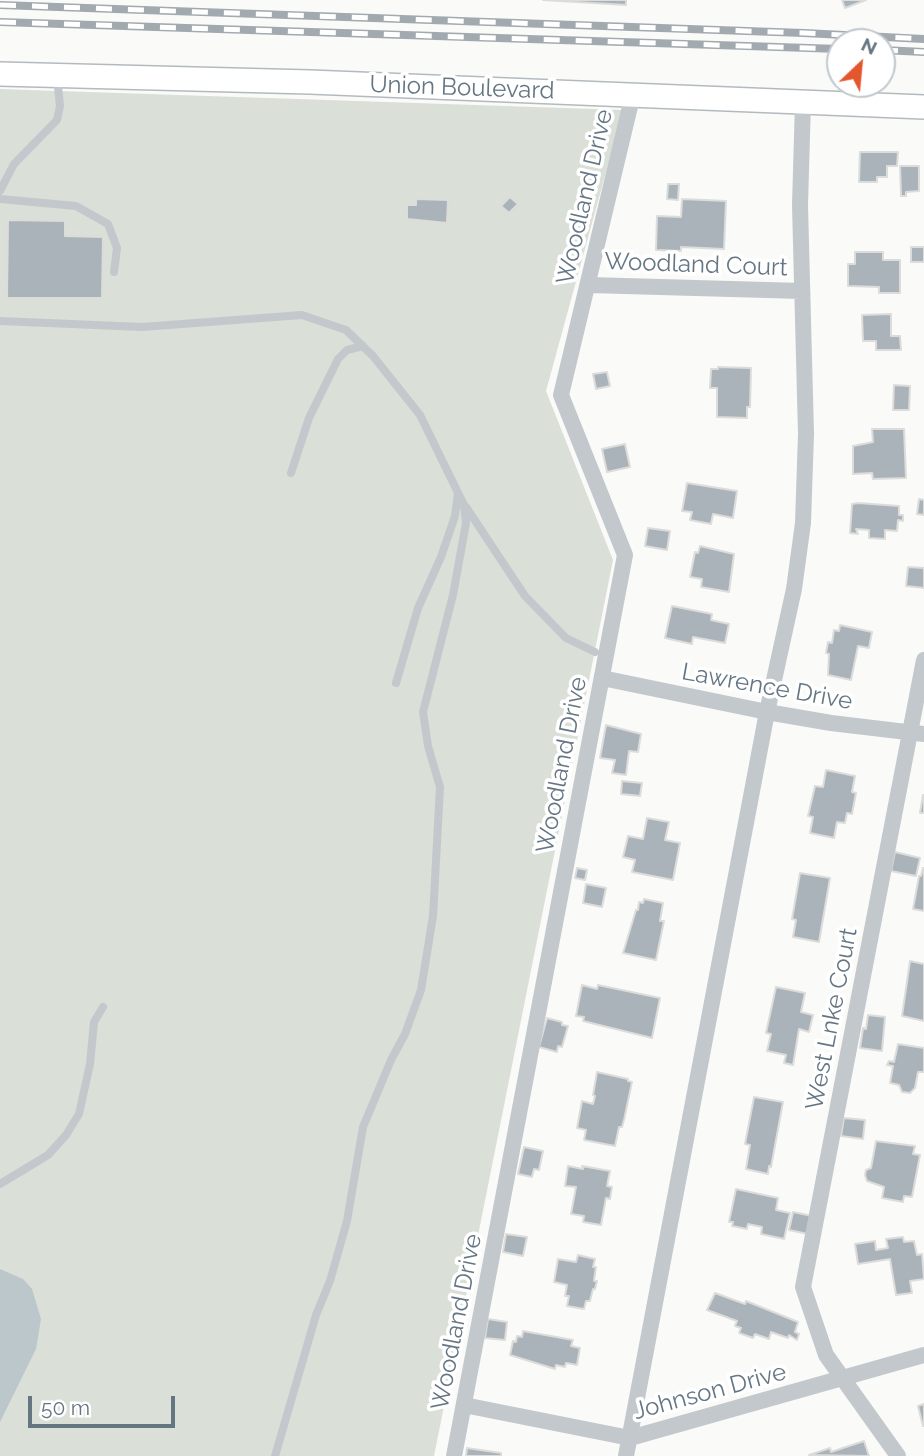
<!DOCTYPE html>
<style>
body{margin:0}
#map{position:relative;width:924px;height:1456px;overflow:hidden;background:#fafaf8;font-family:Raleway,sans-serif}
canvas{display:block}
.north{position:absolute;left:826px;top:28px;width:70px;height:70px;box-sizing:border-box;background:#fff;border:2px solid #c1c8cd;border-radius:50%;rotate:26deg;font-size:19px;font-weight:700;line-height:28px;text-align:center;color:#657683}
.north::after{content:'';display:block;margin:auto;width:24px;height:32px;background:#e4572e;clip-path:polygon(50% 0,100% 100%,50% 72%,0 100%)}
.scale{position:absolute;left:28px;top:1396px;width:147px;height:32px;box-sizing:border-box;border:4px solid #657683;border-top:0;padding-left:9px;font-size:21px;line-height:24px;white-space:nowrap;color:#657683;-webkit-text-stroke:5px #fff;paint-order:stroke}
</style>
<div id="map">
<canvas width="924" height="1456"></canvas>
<div class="north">N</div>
<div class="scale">50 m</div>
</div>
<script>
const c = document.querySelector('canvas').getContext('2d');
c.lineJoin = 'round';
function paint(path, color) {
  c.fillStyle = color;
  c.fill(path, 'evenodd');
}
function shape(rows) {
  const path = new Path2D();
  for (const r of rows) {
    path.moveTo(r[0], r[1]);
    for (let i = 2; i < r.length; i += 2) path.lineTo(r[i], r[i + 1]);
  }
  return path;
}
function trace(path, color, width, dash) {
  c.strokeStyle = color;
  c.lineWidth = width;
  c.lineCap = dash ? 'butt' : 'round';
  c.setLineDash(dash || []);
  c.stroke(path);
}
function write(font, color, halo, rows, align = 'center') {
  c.font = font + ' Raleway,sans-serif';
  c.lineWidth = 7;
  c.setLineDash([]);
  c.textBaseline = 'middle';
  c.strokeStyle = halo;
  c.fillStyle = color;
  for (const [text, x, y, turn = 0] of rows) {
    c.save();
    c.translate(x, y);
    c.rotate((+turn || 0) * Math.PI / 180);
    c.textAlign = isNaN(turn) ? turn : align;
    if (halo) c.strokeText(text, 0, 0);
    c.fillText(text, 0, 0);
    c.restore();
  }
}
paint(shape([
 [0,89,623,110,546,391,613,560,434,1456,0,1456]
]), '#dadfd7');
paint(shape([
 [0,1269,23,1279,32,1289,41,1319,36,1349,0,1422]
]), '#bbc7cb');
const building = shape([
 [543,0,626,0,626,5,543,0],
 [842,0,866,0,845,8,842,0],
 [860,152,898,152,897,166,887,166,887,177,877,177,877,182,859,182,860,152],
 [900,166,919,166,919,191,906,192,906,196,901,196,900,166],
 [668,184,679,184,678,200,667,199,668,184],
 [510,197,518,204,509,213,501,206,510,197],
 [416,199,448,200,447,223,407,219,407,205,416,205,416,199],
 [682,199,726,201,724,249,681,247,681,251,656,250,657,216,681,217,682,199],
 [8,220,65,221,65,236,103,237,102,298,7,298,8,220],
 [911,247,924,247,924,262,911,262,911,247],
 [855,252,883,252,883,260,900,260,900,293,879,293,879,287,848,286,848,264,855,264,855,252],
 [891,314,891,336,900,336,901,350,876,350,876,341,863,341,862,315,891,314],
 [718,367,751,368,750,407,747,407,747,418,717,417,717,388,710,388,711,369,718,369,718,367],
 [607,372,610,386,596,389,593,374,607,372],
 [894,385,910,386,909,410,893,410,894,385],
 [872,429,904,429,906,478,873,479,872,473,853,474,853,446,873,442,872,429],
 [625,444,630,467,607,472,602,449,625,444],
 [687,483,737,491,733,518,713,514,711,524,690,520,692,512,682,511,687,483],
 [919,499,924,500,924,515,917,514,919,499],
 [858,503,899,506,899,515,903,515,903,521,898,520,897,531,885,530,885,539,869,538,869,530,856,529,858,534,850,533,852,504,858,503],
 [648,528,670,531,667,550,645,546,648,528],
 [700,546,734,554,729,592,701,587,702,579,690,577,695,552,698,553,700,546],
 [908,567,924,568,924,588,906,586,908,567],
 [672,606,712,614,711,620,729,624,725,643,693,637,692,644,665,638,672,606],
 [840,625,872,632,869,648,858,646,851,680,828,675,829,654,826,653,828,642,832,643,834,630,839,631,840,625],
 [606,725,641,734,638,752,629,751,626,775,612,773,615,760,600,758,606,725],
 [826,770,855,776,852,792,856,793,852,814,847,813,845,823,837,822,834,838,810,833,813,817,808,816,815,786,823,787,826,770],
 [622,781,642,783,640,796,621,794,622,781],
 [923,795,924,795,924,813,920,813,923,795],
 [647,818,669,822,665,840,680,843,673,880,632,872,635,860,623,857,628,836,643,839,647,818],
 [895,852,920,858,916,876,891,871,895,852],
 [577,868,587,870,585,880,575,878,577,868],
 [923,868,924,868,924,911,913,909,919,876,921,876,923,868],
 [800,873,830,878,819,942,793,937,796,920,792,919,800,873],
 [586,884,606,888,602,907,583,903,586,884],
 [644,899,663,903,660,921,664,921,656,960,623,953,636,910,638,910,639,902,643,903,644,899],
 [910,961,924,964,924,1021,902,1016,910,961],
 [582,985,597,989,598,985,660,998,652,1038,583,1021,584,1017,576,1016,582,985],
 [776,987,805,993,801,1012,813,1015,809,1032,799,1029,793,1065,784,1063,786,1055,767,1051,771,1034,766,1033,776,987],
 [868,1015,885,1017,882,1051,860,1048,863,1028,866,1029,868,1015],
 [547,1018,562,1022,562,1025,568,1026,562,1047,558,1046,557,1052,539,1047,547,1018],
 [898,1044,924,1048,924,1072,918,1072,915,1088,910,1093,902,1092,899,1085,890,1083,893,1066,887,1065,889,1061,894,1062,898,1044],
 [597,1072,628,1079,628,1081,632,1082,624,1120,622,1127,619,1127,615,1146,584,1140,586,1130,577,1128,582,1101,593,1104,595,1096,593,1095,597,1072],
 [754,1097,783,1102,771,1167,769,1166,768,1174,746,1169,750,1145,745,1144,754,1097],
 [844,1118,865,1120,863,1139,841,1136,844,1118],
 [876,1141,915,1146,913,1154,920,1155,912,1197,904,1196,903,1202,882,1198,884,1187,867,1181,865,1175,866,1170,871,1168,876,1141],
 [524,1147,543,1151,539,1170,534,1169,532,1177,518,1174,524,1147],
 [568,1166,583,1169,582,1166,610,1171,607,1186,612,1187,610,1199,606,1198,601,1225,583,1222,584,1216,571,1214,576,1187,565,1186,568,1166],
 [736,1189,778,1198,776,1210,790,1213,784,1239,761,1234,762,1227,748,1224,747,1229,732,1226,733,1222,729,1222,736,1189],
 [793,1212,812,1216,808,1234,789,1230,793,1212],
 [506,1234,527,1237,523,1256,503,1252,506,1234],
 [903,1237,904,1242,914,1241,917,1255,922,1254,924,1279,910,1281,912,1293,896,1295,890,1259,858,1264,855,1244,875,1241,876,1250,888,1248,886,1239,903,1237],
 [578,1255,595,1259,593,1267,596,1267,594,1281,597,1281,595,1289,593,1289,590,1301,586,1301,584,1309,567,1306,569,1296,565,1296,567,1285,554,1282,558,1259,576,1262,578,1255],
 [715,1293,745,1304,746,1301,798,1322,795,1332,799,1334,797,1340,789,1335,788,1338,771,1332,769,1339,755,1334,753,1338,739,1333,741,1328,735,1326,737,1321,707,1310,715,1293],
 [488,1319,507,1322,505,1340,485,1338,488,1319],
 [523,1331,573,1340,571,1346,580,1348,577,1365,566,1363,565,1367,556,1365,555,1369,510,1355,513,1341,516,1342,517,1336,522,1337,523,1331],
 [924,1404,924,1426,923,1426,918,1406,924,1404],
 [864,1441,869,1456,809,1455,830,1448,831,1452,864,1441],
 [467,1448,501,1453,501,1456,466,1456,467,1448]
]);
paint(building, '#aab3b9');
trace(building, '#dcdcda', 2);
const secondary = shape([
 [0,74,310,82,924,107]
]);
trace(secondary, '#b3babf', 26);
trace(shape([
 [0,191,14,164,57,120,60,106,57,77],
 [0,199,76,206,108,224,117,248,114,272],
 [0,321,142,327,302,315,346,330,373,356,420,415,464,505,466,523,453,595,423,712,428,746,440,787,433,916,421,990,405,1034,391,1060,363,1127,347,1221,330,1281,316,1315,275,1456],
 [291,473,309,418,338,359,347,350,363,346],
 [466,507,525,596,566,638,595,652],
 [396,683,418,608,441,557,455,516,458,493],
 [0,1184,48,1155,66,1135,79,1114,90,1064,94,1022,103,1007]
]), '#c3c8cc', 8);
trace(shape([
 [589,285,802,291],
 [602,678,767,712,831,723,924,734],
 [464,1405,630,1438,924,1355],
 [454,1456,625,555,561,395,633,94],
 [626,1456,767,712,794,589,803,523,806,434,800,205,803,102],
 [898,1456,826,1355,803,1287,924,660]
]), '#c3c8cc', 16);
trace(secondary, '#fff', 23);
const rail = shape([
 [0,5,804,33,924,39],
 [0,22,840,49],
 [882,50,924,52]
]);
trace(rail, '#a2aab0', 8);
trace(rail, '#fff', 5, [16]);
write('24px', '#657683', '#fff', [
 ["Union Boulevard",462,88,2],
 ["Woodland Drive",585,197,-77],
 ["Woodland Court",696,265,2],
 ["Lawrence Drive",767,687,10],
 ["Woodland Drive",562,765,-79],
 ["West Lnke Court",832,1019,-79],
 ["Woodland Drive",457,1322,-79],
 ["Johnson Drive",710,1392,-15]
]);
</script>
